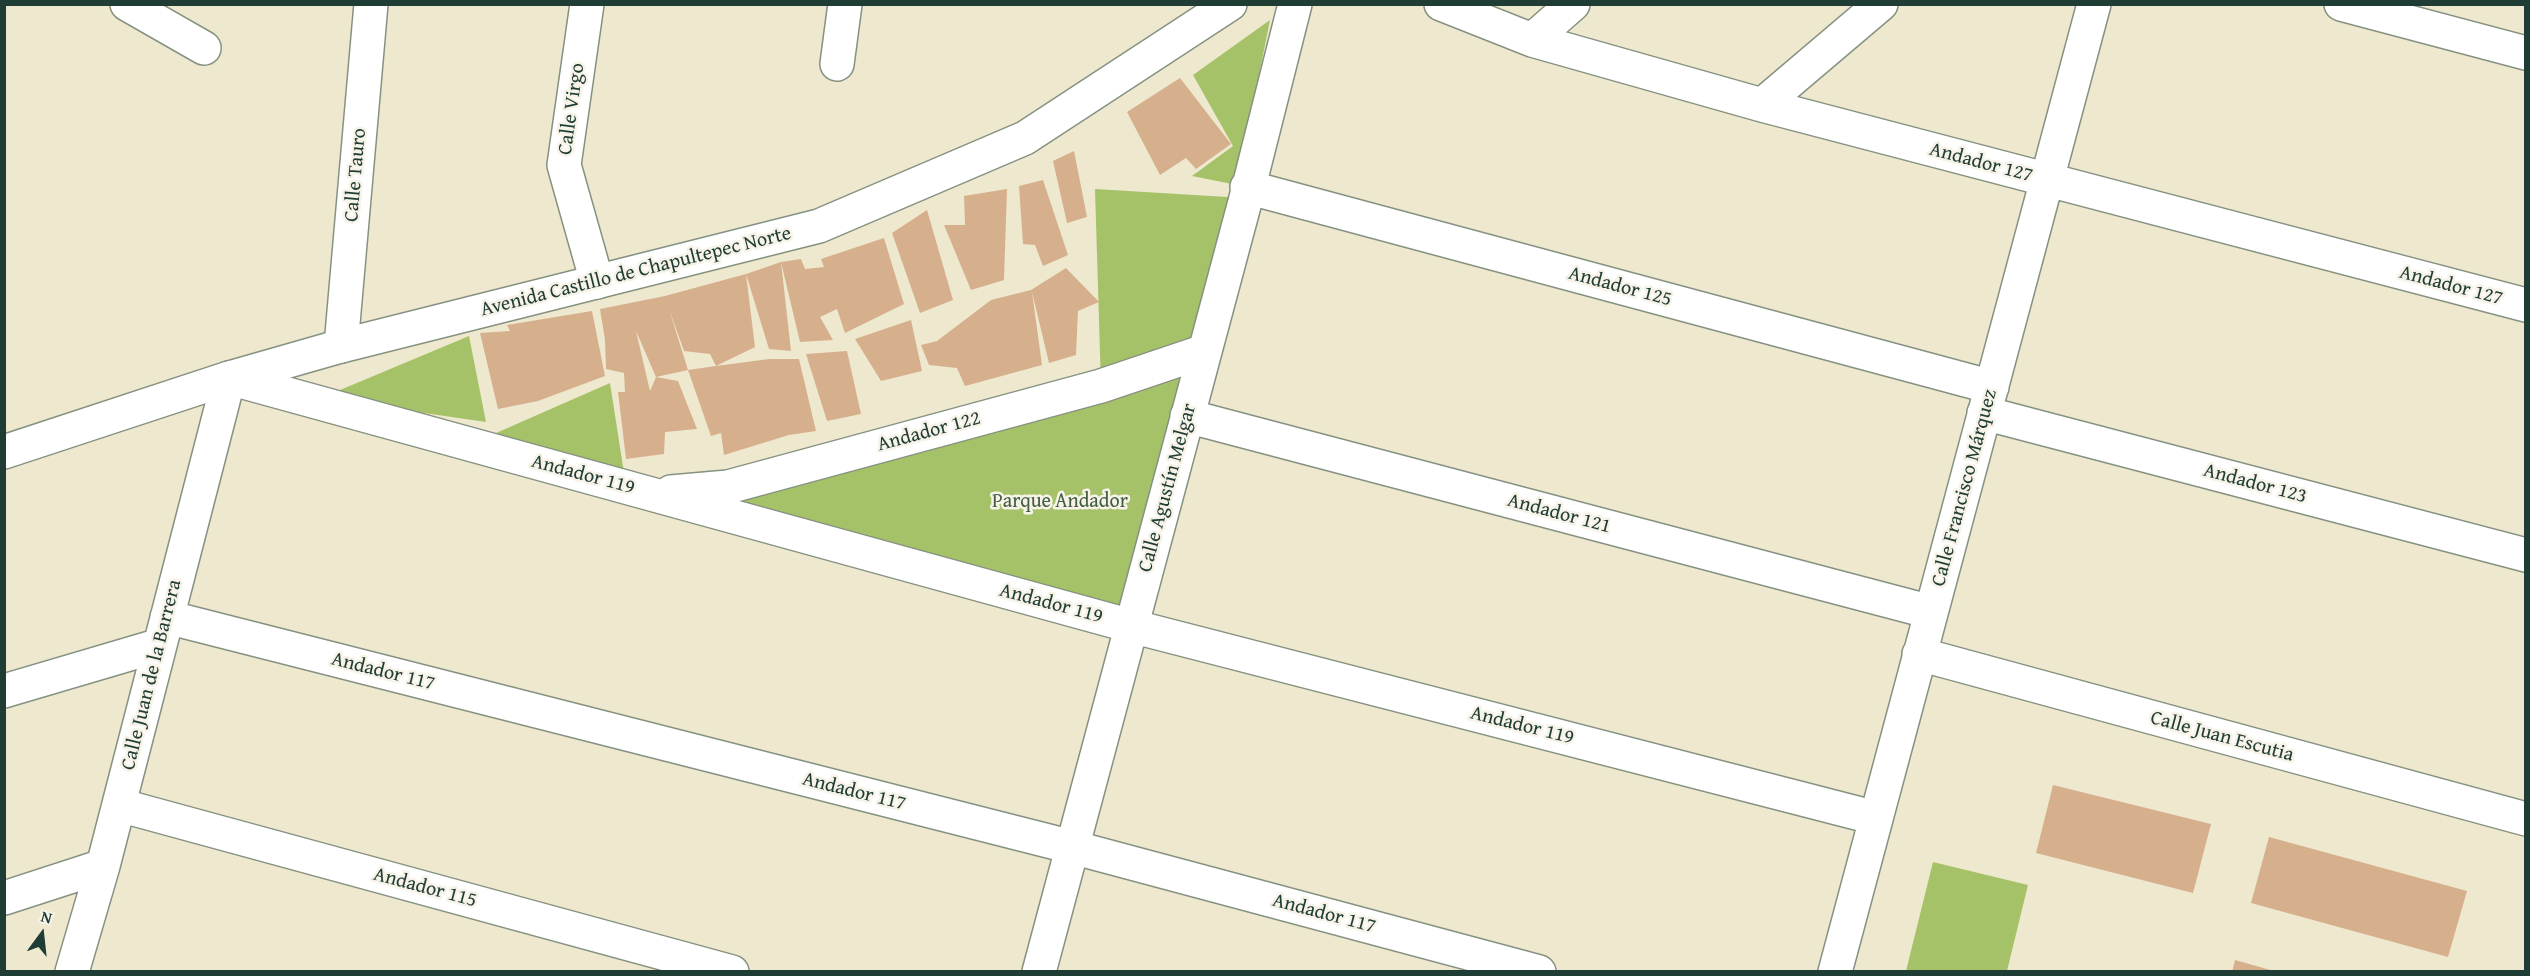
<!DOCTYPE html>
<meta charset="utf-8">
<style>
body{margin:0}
#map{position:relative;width:2530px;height:976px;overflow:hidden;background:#eee8ce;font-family:"Gentium Book Plus",serif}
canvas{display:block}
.frame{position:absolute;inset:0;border:6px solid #1f3d34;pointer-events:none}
.north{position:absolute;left:12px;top:904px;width:60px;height:60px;-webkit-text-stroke:4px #f7f3e8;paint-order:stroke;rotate:15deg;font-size:16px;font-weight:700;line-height:24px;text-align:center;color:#1f3d34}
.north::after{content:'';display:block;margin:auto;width:21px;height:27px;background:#1f3d34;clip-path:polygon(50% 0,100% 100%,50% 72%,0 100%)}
</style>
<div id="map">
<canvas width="2530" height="976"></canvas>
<div class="frame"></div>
<div class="north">N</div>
</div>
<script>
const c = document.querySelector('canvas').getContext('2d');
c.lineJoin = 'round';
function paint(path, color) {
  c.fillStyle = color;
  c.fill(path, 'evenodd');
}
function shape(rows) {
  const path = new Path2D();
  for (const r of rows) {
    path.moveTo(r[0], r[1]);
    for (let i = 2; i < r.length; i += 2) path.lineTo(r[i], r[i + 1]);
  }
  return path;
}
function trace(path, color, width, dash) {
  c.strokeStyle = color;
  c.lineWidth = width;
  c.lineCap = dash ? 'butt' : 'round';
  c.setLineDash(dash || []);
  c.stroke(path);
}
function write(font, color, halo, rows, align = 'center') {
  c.font = font + ' "Gentium Book Plus",serif';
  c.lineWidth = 5;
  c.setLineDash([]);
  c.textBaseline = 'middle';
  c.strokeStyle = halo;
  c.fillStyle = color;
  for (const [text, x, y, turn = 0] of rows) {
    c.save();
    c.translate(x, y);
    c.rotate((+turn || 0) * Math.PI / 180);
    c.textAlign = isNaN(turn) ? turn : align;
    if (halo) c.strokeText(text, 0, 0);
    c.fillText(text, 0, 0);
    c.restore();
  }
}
paint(shape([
 [1270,20,1237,185,1192,176,1233,146,1193,75],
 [1095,189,1244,198,1131,625,730,515,728,487,1101,386],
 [469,336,486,422,321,398],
 [610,383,624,473,446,455],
 [1933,862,2028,885,2007,971,1906,971]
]), '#a6c268');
paint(shape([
 [1180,78,1231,144,1196,169,1186,158,1160,175,1127,112],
 [1074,151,1087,217,1067,223,1053,161],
 [1043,180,1068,255,1043,266,1035,245,1023,244,1019,186],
 [1007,189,1004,280,971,290,944,225,965,225,964,196],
 [927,210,953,300,920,313,892,233],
 [884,238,904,304,845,333,837,309,820,317,833,340,800,342,781,262,791,351,769,349,746,274,781,262,801,259,805,269,824,267,821,259],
 [1066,268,1099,302,1078,311,1076,355,1049,363,1032,292,1042,365,965,386,957,368,929,365,921,345,937,341,991,300,1031,290],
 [746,274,755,347,716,366,769,359,799,359,816,431,789,435,724,455,721,433,711,436,688,370,656,377,678,381,697,429,665,432,664,454,626,459,618,392,625,392,624,373,606,369,605,340,600,309,665,296],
 [669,309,684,351,710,354,716,366,688,370],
 [636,331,656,377,650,391],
 [592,311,605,376,538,401,498,409,480,333,510,331,507,325],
 [911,320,922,371,881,381,855,339],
 [847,351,861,414,827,421,806,354],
 [2053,785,2211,824,2193,893,2036,853],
 [2269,837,2467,891,2448,957,2251,903],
 [2235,960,2274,971,2274,972,2232,972]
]), '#d6b08d');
const minor = shape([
 [127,4,204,48],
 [587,4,564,165,597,282],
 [1441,4,1532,40,1762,105,2526,305],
 [2341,4,2526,53],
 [1532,40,1573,4],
 [837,64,845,4],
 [1762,105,1881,4],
 [1247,187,1992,387],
 [341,346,371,4],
 [1984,413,2526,555],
 [1187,416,1931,612],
 [671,492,728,487,1101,386,1205,351],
 [167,617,1072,847,1539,972],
 [1919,654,2526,819],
 [4,691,160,645],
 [119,805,732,972],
 [4,898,103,866],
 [72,972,103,866,229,378,1131,626,1876,818],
 [1039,972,1246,198,1295,4],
 [1835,972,2094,4]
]);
const tertiary = shape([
 [4,452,229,378,341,346,819,226,1025,138,1230,4]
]);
trace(minor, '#869281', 36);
trace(tertiary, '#869281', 36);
trace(minor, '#fff', 33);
trace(tertiary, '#fff', 33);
write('20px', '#1f3d34', '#f7f3e8', [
 ["Calle Virgo",572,109,-82],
 ["Andador 127",1981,163,15],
 ["Calle Tauro",356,175,-85],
 ["Avenida Castillo de Chapultepec Norte",636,272,-14],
 ["Andador 127",2451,286,15],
 ["Andador 125",1620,287,15],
 ["Andador 122",929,432,-15],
 ["Andador 119",583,475,15],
 ["Andador 123",2255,484,15],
 ["Calle Agustín Melgar",1168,488,-75],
 ["Calle Francisco Márquez",1965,488,-75],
 ["Andador 121",1559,514,15],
 ["Andador 119",1051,604,15],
 ["Andador 117",383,672,14],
 ["Calle Juan de la Barrera",152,675,-76],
 ["Andador 119",1522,726,14],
 ["Calle Juan Escutia",2222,737,15],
 ["Andador 117",854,792,14],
 ["Andador 115",425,888,15],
 ["Andador 117",1324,914,15]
]);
write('20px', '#415e41', '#f7f3e8', [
 ["Parque Andador",1060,502]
]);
</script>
